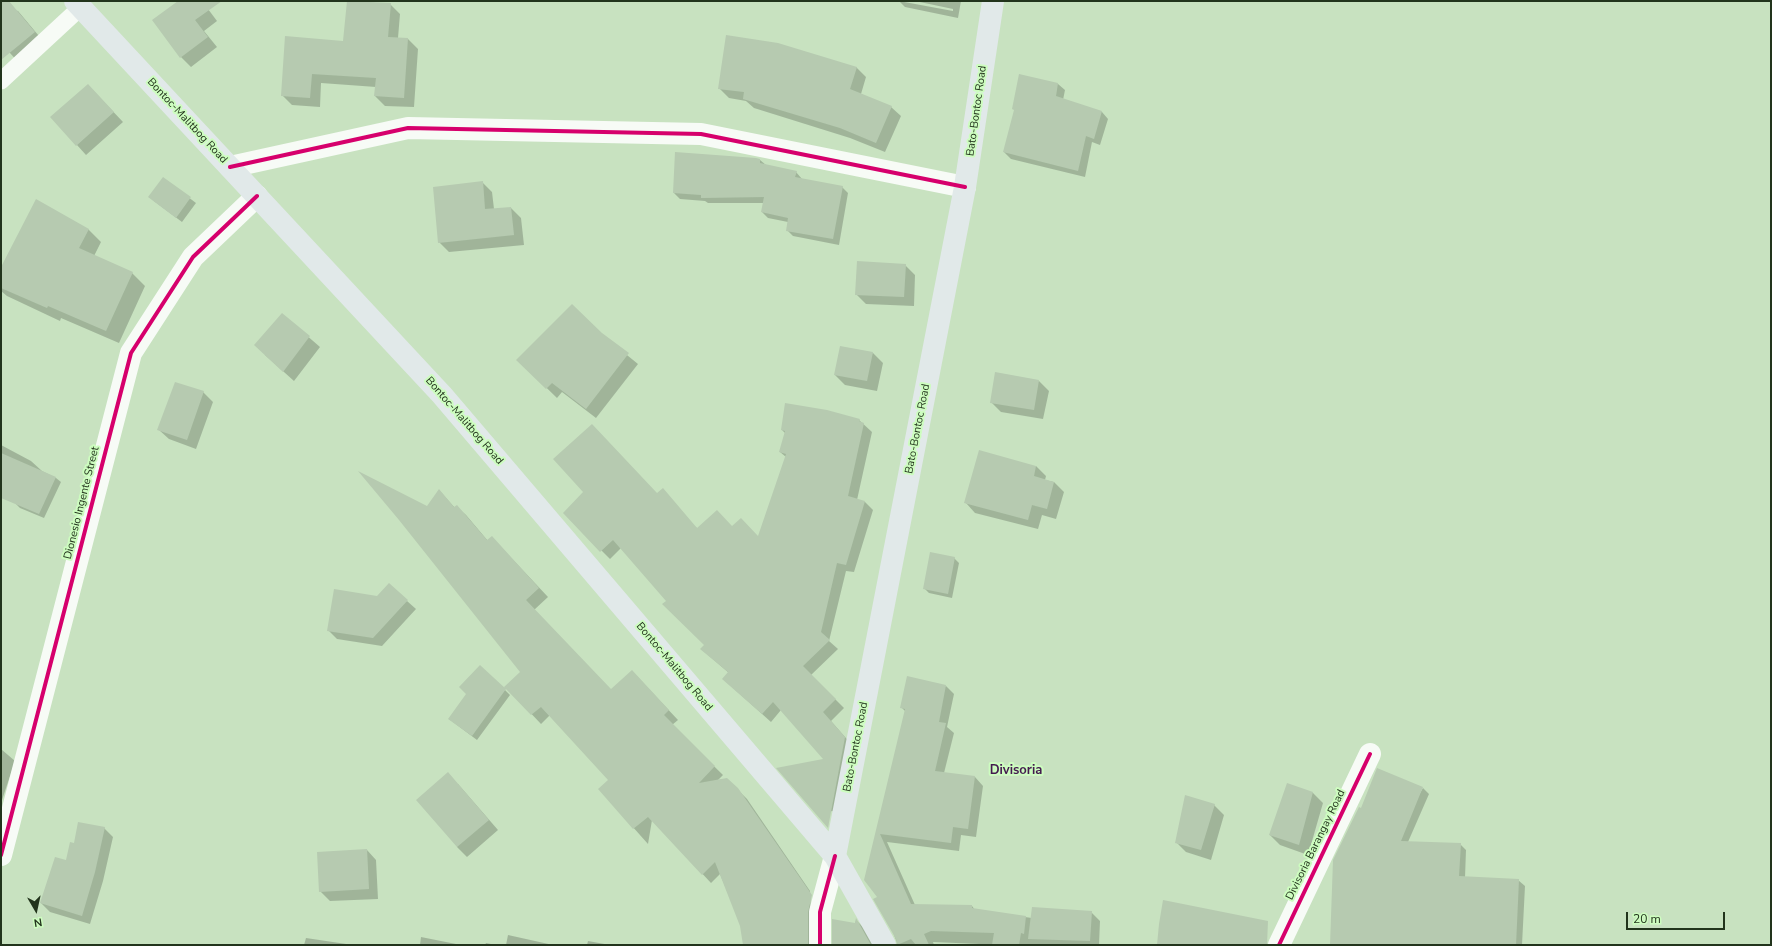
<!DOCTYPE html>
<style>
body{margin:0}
#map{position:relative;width:1772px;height:946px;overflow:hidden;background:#c8e2c0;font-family:"Nunito Sans",sans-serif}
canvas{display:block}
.frame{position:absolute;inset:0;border:2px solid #22341c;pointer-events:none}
.north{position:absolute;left:16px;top:890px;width:40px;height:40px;-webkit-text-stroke:3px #cdfdbf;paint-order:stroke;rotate:171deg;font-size:11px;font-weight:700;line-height:16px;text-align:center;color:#22341c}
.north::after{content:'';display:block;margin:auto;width:14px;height:18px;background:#22341c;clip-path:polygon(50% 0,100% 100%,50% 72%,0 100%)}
.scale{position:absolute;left:1626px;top:912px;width:99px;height:18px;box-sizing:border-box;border:2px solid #22341c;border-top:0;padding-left:5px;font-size:12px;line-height:14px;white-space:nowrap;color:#22341c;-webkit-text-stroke:3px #cdfdbf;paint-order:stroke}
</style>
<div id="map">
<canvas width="1772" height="946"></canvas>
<div class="frame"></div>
<div class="north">N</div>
<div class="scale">20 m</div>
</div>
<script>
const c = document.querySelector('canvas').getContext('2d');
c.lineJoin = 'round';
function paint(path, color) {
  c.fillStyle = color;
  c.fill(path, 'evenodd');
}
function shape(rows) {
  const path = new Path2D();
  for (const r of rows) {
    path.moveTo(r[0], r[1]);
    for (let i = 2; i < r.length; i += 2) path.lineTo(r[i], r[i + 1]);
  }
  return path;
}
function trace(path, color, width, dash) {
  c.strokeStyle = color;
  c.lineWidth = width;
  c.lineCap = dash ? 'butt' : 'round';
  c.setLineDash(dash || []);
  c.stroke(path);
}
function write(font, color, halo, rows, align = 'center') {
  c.font = font + ' "Nunito Sans",sans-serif';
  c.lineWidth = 4;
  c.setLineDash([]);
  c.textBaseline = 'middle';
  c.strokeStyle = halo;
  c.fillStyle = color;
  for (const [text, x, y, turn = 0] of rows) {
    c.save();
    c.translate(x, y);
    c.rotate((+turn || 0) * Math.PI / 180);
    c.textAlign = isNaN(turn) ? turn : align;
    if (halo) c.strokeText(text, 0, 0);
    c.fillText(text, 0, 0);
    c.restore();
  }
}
paint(shape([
 [180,1,202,1,217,21,204,31,217,47,191,67,181,57],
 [348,1,390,4,400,14,398,38,408,39,418,49,414,107,385,106,375,96,376,87,321,83,320,107,292,105,282,95,344,42],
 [899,1,953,11,953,9,915,1,961,1,958,18,905,7],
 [1,7,18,11,44,42,19,63,1,43],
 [856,67,866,77,861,94,891,107,901,116,885,152,850,138,754,108,746,101,729,98,719,88],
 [1020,75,1058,84,1065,90,1063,100,1102,112,1108,119,1100,145,1092,142,1085,177,1011,159,1004,152,1015,111],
 [88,85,123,122,86,155,77,145],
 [760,160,766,165,796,172,802,179,842,187,848,193,839,245,793,236,787,230,788,222,768,218,762,212,764,203,708,203,705,201,680,199,674,193],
 [163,178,196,203,182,222,154,201],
 [482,182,492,192,494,209,511,208,521,218,524,245,449,252,439,242],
 [88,229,101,242,94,256,132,273,145,286,119,343,61,318,60,321,7,296,1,291,1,269],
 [905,265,915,275,914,306,866,304,856,294],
 [282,314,320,347,294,381,265,355],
 [601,334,638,364,596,418,562,392,557,398,518,360],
 [873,353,883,363,877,391,845,385,835,375],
 [1039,381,1049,391,1043,419,1001,412,991,402],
 [203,392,213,402,196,449,169,439,159,430],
 [859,420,872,432,857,500,865,502,873,510,854,572,846,571,829,641,838,649,811,675,844,708,831,721,853,746,841,810,817,813,825,759,781,710,771,722,723,679,729,673,701,649,705,645,621,548,610,559,564,513,657,494,698,529,732,527,759,538,786,457,780,452,785,433,782,430],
 [1,445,31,461,42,471,56,478,61,482,44,518,20,508,15,503,1,474],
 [1036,466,1046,476,1045,480,1054,482,1064,492,1056,519,1042,515,1038,529,975,513,966,503],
 [439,490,455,508,457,507,466,515,488,541,501,547,548,597,534,610,611,691,632,671,678,720,672,725,723,775,718,780,727,779,747,799,810,891,812,945,744,945,741,925,720,874,711,883,652,820,648,844,599,789,609,780,550,715,541,724,506,687,521,672,427,508],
 [954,558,959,563,952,598,929,593,924,588],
 [407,601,416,609,382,646,337,639,329,631],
 [946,686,954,694,947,727,954,733,944,773,975,777,983,786,976,837,961,835,959,851,887,842,915,905,972,906,975,910,1032,918,1091,912,1100,921,1099,945,1002,945,933,942,934,945,898,945,879,897,865,880,906,712,902,708],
 [505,690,510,695,477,740,449,719],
 [1,749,15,761,1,803],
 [458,784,498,830,467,857,457,847],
 [1288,785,1313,793,1323,803,1308,855,1280,845,1270,835],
 [1423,788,1429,794,1408,842,1460,844,1466,850,1465,878,1518,880,1525,886,1522,945,1331,945],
 [1214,805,1224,815,1211,860,1186,852,1176,842],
 [104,828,113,837,103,881,90,924,50,912,41,903,67,862,74,844],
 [367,850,376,860,378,899,330,901,320,891],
 [856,920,864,928,873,945,850,945],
 [508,935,553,945,506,945],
 [421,937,461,945,420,945],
 [306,938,353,945,304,945],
 [588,941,610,945,587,945],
 [486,943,496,945,485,945]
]), '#0003');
paint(shape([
 [1,1,9,1,35,32,1,60],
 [178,1,222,1,195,20,208,37,180,58,152,20],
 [347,1,391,3,388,37,408,38,404,98,374,96,376,78,312,74,310,98,281,96,285,36,343,41],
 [726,35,778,43,857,67,850,89,892,106,876,143,840,128,743,99,744,92,718,89],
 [1019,74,1058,83,1056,96,1102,111,1094,139,1086,136,1078,171,1003,152,1014,110,1012,109],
 [88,84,114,112,76,146,50,117],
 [675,152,756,158,760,159,760,163,797,171,795,177,843,186,833,239,786,231,788,218,761,212,764,197,701,198,701,195,673,193],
 [163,177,191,197,176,218,148,197],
 [483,181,485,209,511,207,514,235,438,243,433,187],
 [36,199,89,229,79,248,133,272,106,331,48,306,47,308,1,288,1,267],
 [857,261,906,264,904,297,855,295],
 [572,304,602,333,629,353,586,409,552,383,546,389,516,360],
 [282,313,310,336,283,372,254,345],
 [840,346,873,352,867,381,834,375],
 [995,372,1039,380,1034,410,990,403],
 [175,382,204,391,187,440,157,430],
 [785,403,827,410,860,419,859,421,864,423,848,496,865,501,846,565,837,563,821,632,830,640,803,666,836,699,823,712,845,737,828,828,776,768,823,759,773,702,762,714,722,679,728,672,700,649,704,645,662,604,666,601,613,540,600,552,563,513,583,492,553,459,592,424,657,493,663,488,697,528,717,510,732,526,741,518,758,536,786,454,779,452,785,431,781,430],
 [979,450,1036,466,1034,476,1054,482,1047,509,1032,505,1028,520,964,503],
 [1,453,56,477,39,514,1,498],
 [358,471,427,506,439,489,454,507,457,505,487,540,492,536,539,588,526,600,611,689,632,670,669,710,664,715,715,766,699,783,727,778,738,788,812,895,808,912,808,945,743,945,740,926,715,862,702,875,648,817,633,829,598,789,608,780,541,707,531,715,504,687,520,672,399,520],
 [930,552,955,557,948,594,923,589],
 [389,583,408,600,373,638,327,631,334,589,377,596],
 [480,665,506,689,472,736,448,719,466,694,459,687],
 [907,676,946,685,939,722,946,723,935,771,975,776,968,829,953,827,951,843,880,834,911,904,972,905,972,908,1026,916,1024,934,1021,933,1019,945,992,945,994,933,931,931,924,934,929,945,916,945,911,939,897,945,896,939,873,899,877,897,864,880,905,709,900,708],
 [1377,768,1423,787,1401,841,1461,843,1459,876,1519,879,1516,945,1330,945,1333,860,1359,807,1361,808],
 [448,772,489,820,457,847,416,800],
 [1287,783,1313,792,1299,845,1269,835],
 [1185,795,1215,804,1201,850,1175,843],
 [78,822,105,827,95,872,82,916,40,903,55,857,66,860,70,842,74,843],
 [367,849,369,889,319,892,317,852],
 [1163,900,1268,921,1267,945,1157,945,1159,924],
 [1032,907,1092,911,1090,941,1028,939],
 [856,918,871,945,832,945,832,919,855,923]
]), '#b6cab0');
trace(shape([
 [1,81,81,7]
]), '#f7fbf6', 17);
trace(shape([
 [230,167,408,128,701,134,965,187],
 [1,855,131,353,193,257,257,196],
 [820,945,820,912,835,856],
 [1279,945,1370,754]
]), '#f7fbf6', 22);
trace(shape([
 [75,1,442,395,835,856,885,945],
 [835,856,965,187,993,1]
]), '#e1e9e9', 22);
trace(shape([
 [230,167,408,128,701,134,965,187],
 [1,855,131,353,193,257,257,196],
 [820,945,820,912,835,856],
 [1279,945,1370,754]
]), '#d6006c', 4);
write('11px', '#22341c', '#cdfdbf', [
 ["Bato-Bontoc Road",977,111,-82],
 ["Bontoc-Malitbog Road",187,121,47],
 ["Bontoc-Malitbog Road",464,421,49],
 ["Bato-Bontoc Road",918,429,-79],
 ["Dionesio Ingente Street",82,503,-76],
 ["Bontoc-Malitbog Road",674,667,50],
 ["Bato-Bontoc Road",856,747,-79],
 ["Divisoria Barangay Road",1316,845,-64]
]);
write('bold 13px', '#441b4f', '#cdfdbf', [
 ["Divisoria",1016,771]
]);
</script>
